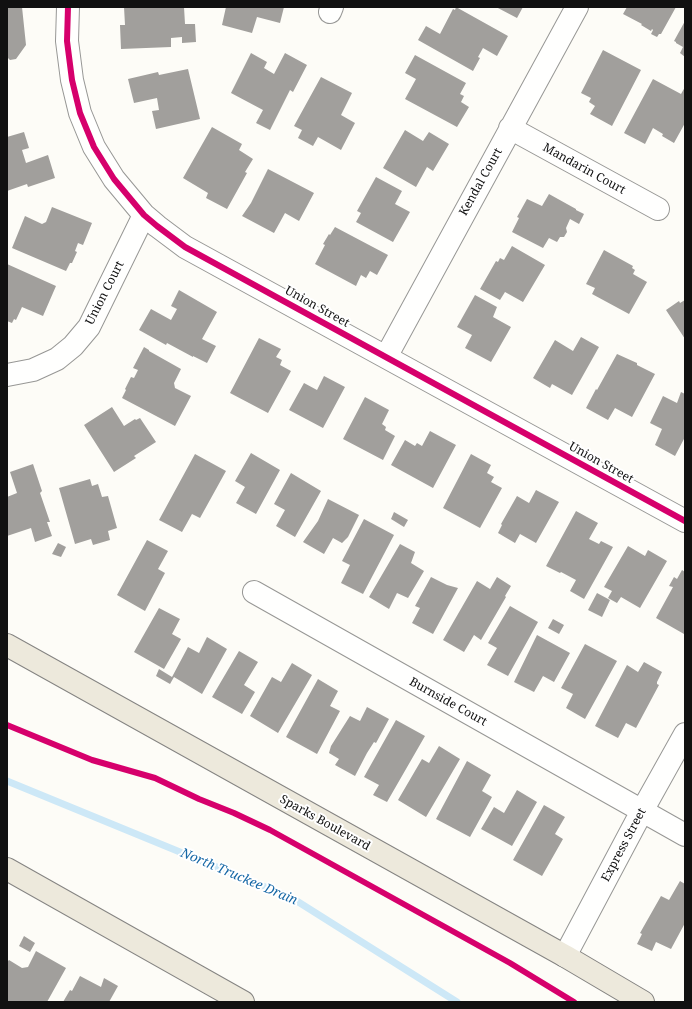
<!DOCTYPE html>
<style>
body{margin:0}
#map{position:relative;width:692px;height:1009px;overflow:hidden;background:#fdfcf7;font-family:"Noto Serif",serif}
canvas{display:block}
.frame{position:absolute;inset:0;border:8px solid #111;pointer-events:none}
</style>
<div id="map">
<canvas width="692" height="1009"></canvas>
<div class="frame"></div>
</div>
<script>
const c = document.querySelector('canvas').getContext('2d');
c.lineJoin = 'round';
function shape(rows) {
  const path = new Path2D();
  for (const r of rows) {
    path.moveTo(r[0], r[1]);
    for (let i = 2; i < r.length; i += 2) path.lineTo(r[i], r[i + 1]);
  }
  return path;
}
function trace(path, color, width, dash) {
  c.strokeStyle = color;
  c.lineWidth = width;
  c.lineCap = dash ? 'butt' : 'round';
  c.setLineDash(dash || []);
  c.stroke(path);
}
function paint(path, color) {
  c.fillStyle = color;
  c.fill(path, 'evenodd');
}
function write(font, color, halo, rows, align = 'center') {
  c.font = font + ' "Noto Serif",serif';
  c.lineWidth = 4;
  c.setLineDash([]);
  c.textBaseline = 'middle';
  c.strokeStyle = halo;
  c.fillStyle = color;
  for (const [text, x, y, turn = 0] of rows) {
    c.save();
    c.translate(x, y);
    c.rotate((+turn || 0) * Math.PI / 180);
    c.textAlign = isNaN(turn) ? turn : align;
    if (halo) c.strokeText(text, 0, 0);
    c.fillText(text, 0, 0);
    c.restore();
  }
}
trace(shape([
 [7,781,292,898,457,1002]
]), '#cde8f7', 7);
paint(shape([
 [7,7,22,7,26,45,16,59,10,60,7,57],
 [124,7,184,7,185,24,195,24,196,42,182,43,182,37,171,38,171,47,121,49,120,25,125,25],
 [226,7,284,7,280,23,257,17,252,33,222,25],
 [456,7,508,36,497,56,483,48,478,57,480,58,473,71,418,40,426,26,440,34,453,9,455,10],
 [496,7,523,7,517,18],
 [627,7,676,7,661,34,659,34,657,37,651,34,653,30,652,29,651,31,641,25,642,24,623,14],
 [685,21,685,57,680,53,683,47,676,43,676,42,674,41],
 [603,50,641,70,612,126,590,114,595,106,589,102,591,98,581,93],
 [251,53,267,62,264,68,274,74,285,53,307,65,293,92,290,90,270,130,256,123,263,110,231,93],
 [415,55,466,83,460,94,464,96,461,102,469,107,457,127,405,99,416,79,405,73],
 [188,69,200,119,156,129,152,111,159,110,157,98,134,103,128,79,158,72,159,75],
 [321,77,352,93,341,115,355,123,341,150,318,137,313,146,298,138,302,130,294,126],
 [653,79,681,94,685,87,685,123,674,143,662,136,663,134,653,128,645,144,624,133],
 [212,127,242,144,239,150,253,159,245,172,247,173,227,209,206,198,208,193,183,178],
 [405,130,423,141,429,132,449,144,433,171,427,167,416,187,383,168],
 [24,132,29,148,22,150,26,163,48,155,55,178,28,187,27,184,7,191,7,137],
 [268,169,314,193,299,221,285,213,274,233,242,216,251,203],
 [376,177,402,191,395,204,410,212,393,242,356,222,361,213,357,211],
 [549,194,576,209,576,210,584,214,579,224,570,219,566,228,567,232,564,237,560,237,557,242,549,238,543,248,512,232,519,218,517,217,527,199,542,206],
 [52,207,92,223,83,245,78,243,75,251,77,252,72,263,70,263,66,271,12,248,25,216,42,224,46,222],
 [335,227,388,255,377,275,370,271,366,278,361,275,356,286,315,264,325,245,323,244,329,234,330,235],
 [512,246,545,265,523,302,505,292,500,300,480,289,496,261,498,262,500,258,504,260],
 [604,250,633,266,632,268,635,270,633,274,647,282,629,314,592,294,595,288,586,284],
 [7,264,56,286,43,316,22,307,16,320,14,319,12,323,7,321],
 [179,290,217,312,202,339,216,346,207,363,193,356,193,357,167,343,166,345,139,330,151,309,171,320,177,309,171,306],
 [475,295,497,307,493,317,511,327,491,362,465,348,472,335,457,327],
 [685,300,685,339,666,310,679,301,680,303],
 [581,337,599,347,572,395,552,384,550,388,533,378,555,340,573,351],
 [259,338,281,349,276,357,282,360,280,365,291,371,268,413,230,393],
 [144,347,149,350,149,351,181,369,174,383,175,388,191,396,175,426,122,398,126,390,125,389,131,377,134,378,138,370,133,368],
 [617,354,637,363,637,365,655,374,632,417,615,408,608,420,586,408,596,389,597,390],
 [324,376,345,387,323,428,289,410,304,383,317,390],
 [681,392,685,394,685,437,675,456,655,445,662,429,650,423,663,396,677,403],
 [365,397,389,410,382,424,386,427,385,430,395,436,383,460,343,439],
 [112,407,124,426,135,419,136,420,140,418,156,442,134,456,136,458,114,472,84,425],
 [430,431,456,445,433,488,391,465,405,440,415,446,417,443,422,446],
 [251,453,280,470,256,514,236,503,245,487,235,481],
 [195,454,226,471,200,518,192,514,182,532,159,520],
 [471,454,491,465,487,473,494,477,491,482,502,488,480,528,443,508],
 [33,464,42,491,40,493,50,522,47,522,52,536,35,542,31,528,7,536,7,497,17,493,10,472],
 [291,473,321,491,295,537,276,526,285,510,274,504],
 [90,479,92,486,98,484,102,497,108,496,117,528,108,531,110,540,93,545,91,539,75,544,59,488],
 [536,490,559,502,536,543,520,534,515,543,498,533,502,525,501,524,517,496,529,503],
 [328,499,359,515,348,537,342,543,333,538,324,554,303,542,318,521],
 [576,511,598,523,589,539,599,544,601,541,613,547,584,599,570,591,576,580,561,572,560,573,546,566],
 [394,512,408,520,404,527,391,519],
 [364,519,394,535,363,594,341,583,350,565,342,561],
 [147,540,168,551,158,569,165,573,145,611,117,595],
 [58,543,66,547,61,557,52,554],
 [400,544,415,552,411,563,424,571,408,598,397,593,389,609,369,597],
 [628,546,645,556,648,550,667,561,640,608,621,597,617,603,608,598,612,591,604,587],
 [682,570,685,572,684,634,656,618,673,587,669,586,674,577,677,579],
 [431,577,447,585,458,588,433,634,412,623,420,608,415,606],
 [497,577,511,586,505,596,506,597,481,640,474,635,464,652,443,640,477,581,490,589],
 [597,593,610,600,602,617,588,610],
 [510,606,538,622,508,676,487,665,497,648,488,643],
 [159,608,180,619,172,634,181,639,164,669,134,652],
 [553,619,564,625,559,634,548,628],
 [537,635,570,653,554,682,543,676,534,692,514,682],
 [207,637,227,649,202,694,174,677,170,684,156,676,159,669,172,677,188,647,199,653],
 [585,644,617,661,585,719,566,708,573,694,561,688],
 [239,651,258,662,244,685,255,692,242,714,212,697],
 [644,662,662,672,657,682,657,684,659,685,636,728,626,723,618,738,595,726,627,665,638,672],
 [292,663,312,675,278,733,250,716,272,677,281,682],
 [318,679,338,691,330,706,340,711,317,754,286,737],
 [367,707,389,719,376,743,374,742,367,753,355,776,335,765,339,759,329,753,331,746,350,716,360,721],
 [396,720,425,736,387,802,373,795,379,785,364,777],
 [439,746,460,759,426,817,398,800,422,759,429,763],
 [467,761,491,775,482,791,492,797,470,837,436,819],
 [517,790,537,802,512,846,481,829,494,807,504,813],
 [544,805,565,817,555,834,563,839,542,876,513,860],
 [680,881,685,884,685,923,671,949,656,942,652,951,637,944,642,934,640,933,661,896,669,900],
 [24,936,35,943,30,952,19,946],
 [36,951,66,968,47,1002,7,1002,7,962,9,960,22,968,28,967],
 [80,976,101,987,104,978,118,986,109,1002,63,1002,70,990,72,991]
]), '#a19f9c');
const street = shape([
 [68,7,67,41,72,80,80,113,94,147,114,179,144,215,157,226,185,247,685,521],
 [330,12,332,7],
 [510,128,658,209],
 [386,357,577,7],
 [7,375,33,370,57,359,73,346,89,327,144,215],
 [254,592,685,835],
 [565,956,642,811,685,734]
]);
const primary = shape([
 [7,645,565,956,643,1002],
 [7,869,243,1002]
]);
trace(street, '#979795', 24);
trace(primary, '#858482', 24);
trace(street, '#fffffe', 22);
trace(primary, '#ede9dc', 22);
trace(shape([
 [68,7,67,41,72,80,80,113,94,147,114,179,144,215,157,226,185,247,685,521],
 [7,725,92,760,155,778,199,799,234,813,270,830,510,963,574,1002]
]), '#d6006c', 6);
write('12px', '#111', '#fff', [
 ["Mandarin Court",584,169,29],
 ["Kendal Court",481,182,-61],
 ["Union Court",105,293,-63],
 ["Union Street",317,307,29],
 ["Union Street",601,463,29],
 ["Burnside Court",448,702,29],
 ["Sparks Boulevard",325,823,29],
 ["Express Street",624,845,-62]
]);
write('italic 13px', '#1768a6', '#fff', [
 ["North Truckee Drain",239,877,23]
]);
</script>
